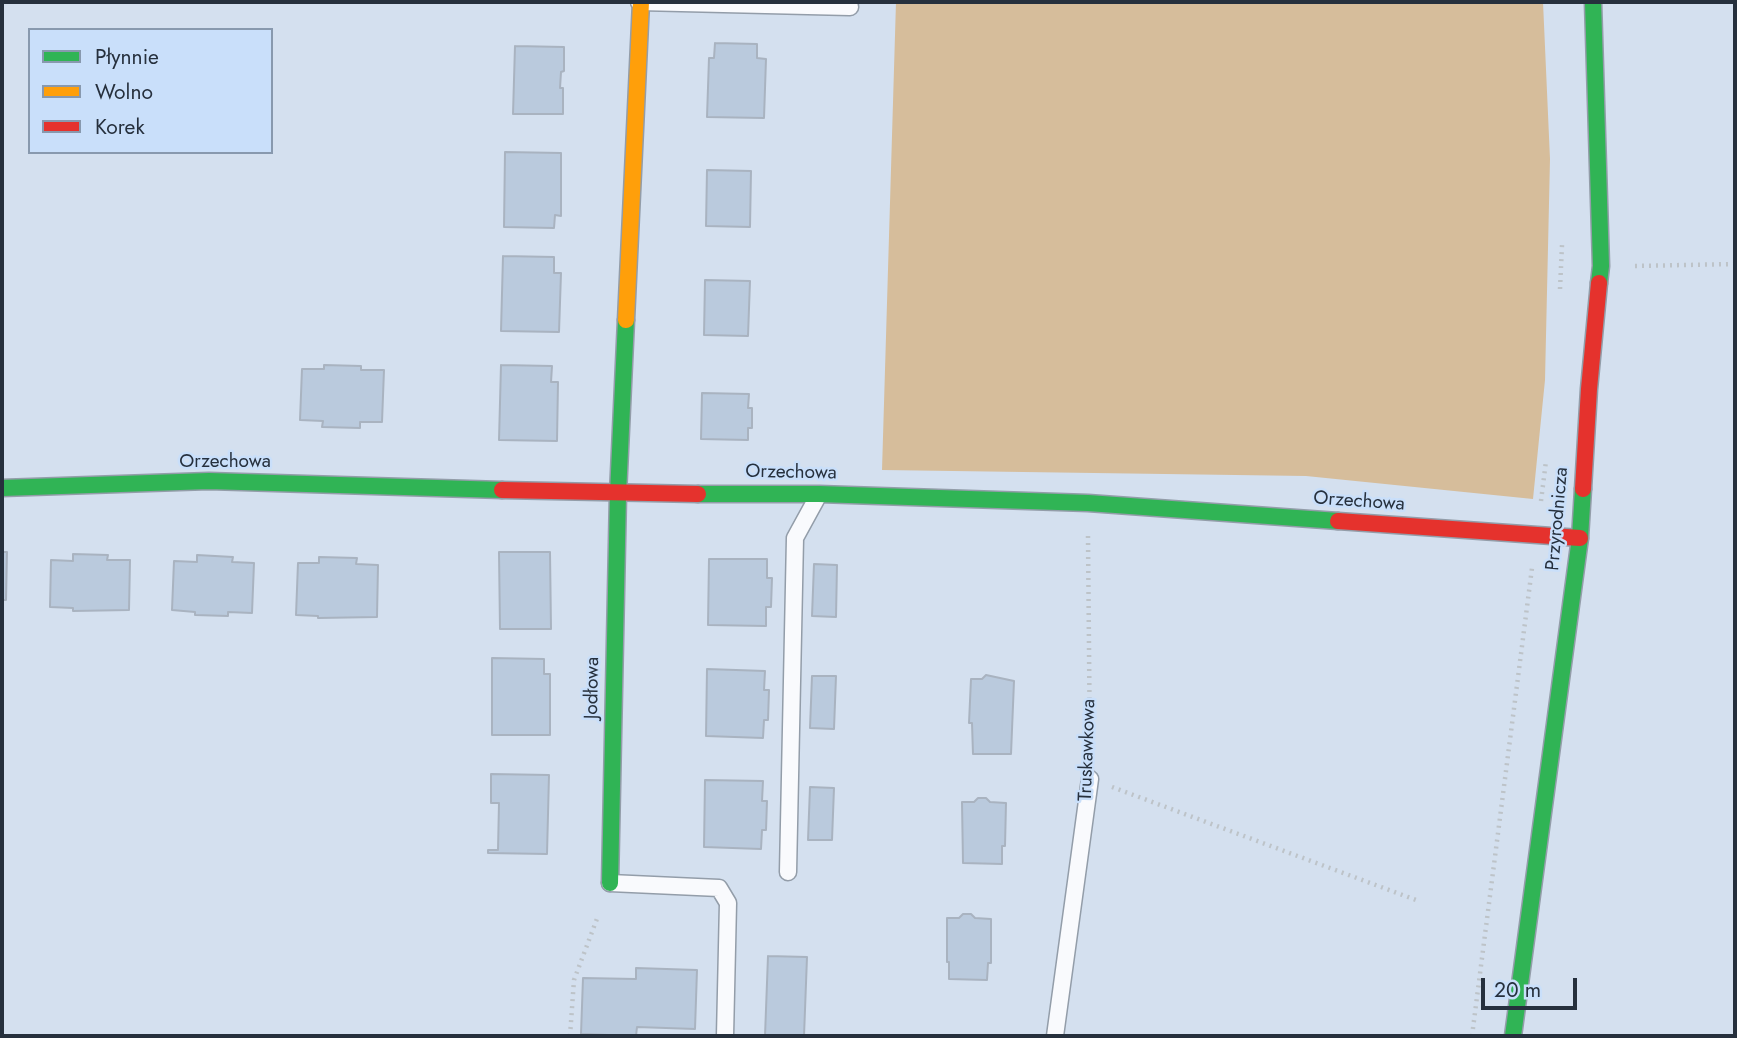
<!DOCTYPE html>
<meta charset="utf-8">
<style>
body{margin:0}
#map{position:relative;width:1737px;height:1038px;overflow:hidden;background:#d4e0ef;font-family:Jost,sans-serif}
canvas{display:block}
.frame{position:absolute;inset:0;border:4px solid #26303d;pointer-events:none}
.legend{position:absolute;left:28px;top:28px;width:245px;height:126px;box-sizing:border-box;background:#c9dffa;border:2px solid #8899ae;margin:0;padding:9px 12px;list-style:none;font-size:21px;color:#26303d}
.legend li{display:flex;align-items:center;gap:14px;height:35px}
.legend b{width:35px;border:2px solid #8899ae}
.scale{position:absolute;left:1481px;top:978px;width:96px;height:32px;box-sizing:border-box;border:4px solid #26303d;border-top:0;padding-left:9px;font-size:21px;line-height:24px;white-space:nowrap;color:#26303d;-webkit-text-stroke:5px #c9dffa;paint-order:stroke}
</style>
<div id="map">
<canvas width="1737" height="1038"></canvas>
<div class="frame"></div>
<ul class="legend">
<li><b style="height:9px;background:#30b455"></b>Płynnie</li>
<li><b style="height:9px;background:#ff9f0a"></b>Wolno</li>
<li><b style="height:9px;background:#e5322d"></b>Korek</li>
</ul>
<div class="scale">20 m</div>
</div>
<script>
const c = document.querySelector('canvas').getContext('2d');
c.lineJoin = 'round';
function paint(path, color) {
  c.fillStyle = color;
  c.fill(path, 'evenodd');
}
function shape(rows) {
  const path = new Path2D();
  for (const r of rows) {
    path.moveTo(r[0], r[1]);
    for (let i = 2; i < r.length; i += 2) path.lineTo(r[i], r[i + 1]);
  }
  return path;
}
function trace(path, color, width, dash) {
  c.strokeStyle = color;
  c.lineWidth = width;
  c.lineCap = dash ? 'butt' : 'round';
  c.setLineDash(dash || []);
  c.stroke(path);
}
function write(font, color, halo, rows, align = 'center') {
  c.font = font + ' Jost,sans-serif';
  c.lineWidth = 5;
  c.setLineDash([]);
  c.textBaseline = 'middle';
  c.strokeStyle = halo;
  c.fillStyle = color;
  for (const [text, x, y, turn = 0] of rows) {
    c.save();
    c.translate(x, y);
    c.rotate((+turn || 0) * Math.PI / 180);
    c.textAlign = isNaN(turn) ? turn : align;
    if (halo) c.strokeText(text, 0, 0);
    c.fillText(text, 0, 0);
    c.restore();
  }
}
paint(shape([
 [896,2,1543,2,1550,159,1545,380,1533,499,1306,476,882,470]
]), '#d6bd9b');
const building = shape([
 [715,43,757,44,757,58,766,59,764,118,707,117,709,58,714,58,715,43],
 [515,46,564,47,564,71,561,72,560,88,563,88,563,114,513,114,515,46],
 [505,152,561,153,561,216,555,215,554,228,504,227,505,152],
 [707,170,751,171,750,227,706,226,707,170],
 [503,256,554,257,554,273,561,273,559,332,501,331,503,256],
 [705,280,750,281,748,336,704,335,705,280],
 [324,365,361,366,361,370,384,370,382,422,360,422,360,428,322,427,323,421,300,420,302,369,324,369,324,365],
 [501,365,552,366,551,382,558,382,557,441,499,440,501,365],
 [702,393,749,394,748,408,752,408,752,428,748,428,748,440,701,439,702,393],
 [2,552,7,552,6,600,2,600,2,552],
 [499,552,550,552,551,629,500,629,499,552],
 [73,554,108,555,107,560,130,560,129,610,73,611,73,608,50,607,51,560,73,561,73,554],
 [197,555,233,557,232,562,254,563,252,613,228,612,228,616,195,615,195,612,172,610,174,561,197,562,197,555],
 [319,557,357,558,356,564,378,565,377,617,318,618,318,616,296,615,298,563,319,563,319,557],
 [709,559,767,559,767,578,772,578,771,607,766,607,766,626,708,625,709,559],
 [814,564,837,565,836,617,812,616,814,564],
 [492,658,544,659,544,674,550,674,550,735,492,735,492,658],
 [707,669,765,671,764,690,769,690,768,720,764,720,763,738,706,736,707,669],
 [986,675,1014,681,1011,754,973,754,972,723,969,723,971,679,982,679,986,675],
 [812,676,836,676,834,729,810,728,812,676],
 [491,774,549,775,547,854,488,853,488,850,498,850,499,803,491,803,491,774],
 [705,780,763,781,762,801,767,801,766,830,762,830,761,849,704,847,705,780],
 [810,787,834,788,832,840,808,840,810,787],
 [978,798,986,798,990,802,1006,803,1005,846,1002,846,1002,864,963,863,962,802,974,802,978,798],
 [963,914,971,914,975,918,991,919,991,963,988,963,987,980,949,979,949,962,947,962,947,918,959,918,963,914],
 [768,956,807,957,804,1036,765,1036,768,956],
 [636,968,697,970,695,1029,637,1027,636,1036,581,1034,583,978,636,979,636,968]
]);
paint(building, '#bacadd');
trace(building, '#a9b3c0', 2);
const lane = shape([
 [639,2,850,7],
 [788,872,795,538,818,496],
 [610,883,719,888,728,903,725,1036],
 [1055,1036,1090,779]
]);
const fast = shape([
 [1593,2,1601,266,1599,283],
 [2,488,209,481,502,490],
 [698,494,819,494,1088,503,1338,521],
 [610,883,618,494,626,320],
 [1513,1036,1580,538,1583,489]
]);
const slow = shape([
 [626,320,641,2]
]);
const jam = shape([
 [1583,489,1589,389,1599,283],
 [502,490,698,494],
 [1338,521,1580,538]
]);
trace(lane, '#939da9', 19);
trace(fast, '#939da9', 19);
trace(slow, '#939da9', 19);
trace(jam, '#939da9', 19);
trace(shape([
 [1635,266,1735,264],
 [1560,289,1562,245],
 [1541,501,1546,461],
 [1088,536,1090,758],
 [1112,787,1416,900],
 [570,1036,574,980,598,916],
 [1472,1036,1532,568]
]), '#bdc3c8', 4.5, [2, 5]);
trace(lane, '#f9fafd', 16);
trace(fast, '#30b455', 16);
trace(slow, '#ff9f0a', 16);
trace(jam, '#e5322d', 16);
write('19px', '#26303d', '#c9dffa', [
 ["Orzechowa",225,462],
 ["Orzechowa",791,473,1],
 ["Orzechowa",1359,502,4],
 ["Przyrodnicza",1558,519,-85],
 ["Jodłowa",593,688,-89],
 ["Truskawkowa",1088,750,-88]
]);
</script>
